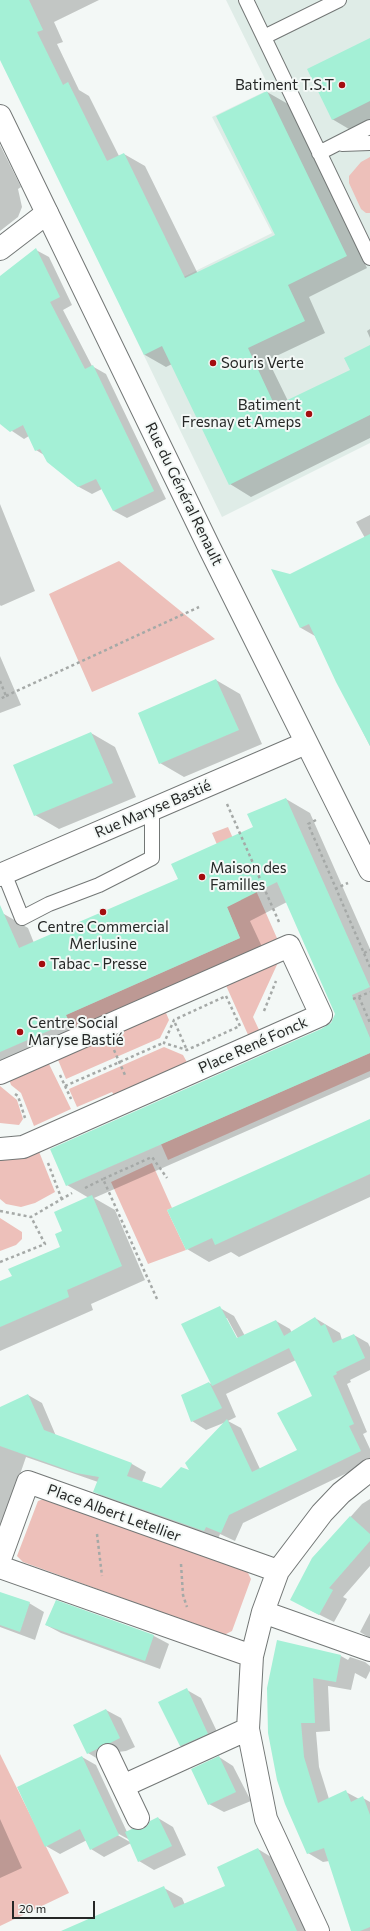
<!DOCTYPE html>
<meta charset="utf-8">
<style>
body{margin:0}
#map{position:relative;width:370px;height:1931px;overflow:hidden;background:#f3f8f6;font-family:Commissioner,sans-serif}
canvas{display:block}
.scale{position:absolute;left:12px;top:1901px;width:83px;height:18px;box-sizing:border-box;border:2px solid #252726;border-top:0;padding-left:5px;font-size:12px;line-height:14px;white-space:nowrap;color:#252726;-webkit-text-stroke:3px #f3f8f6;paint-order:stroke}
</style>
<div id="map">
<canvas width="370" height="1931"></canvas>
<div class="scale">20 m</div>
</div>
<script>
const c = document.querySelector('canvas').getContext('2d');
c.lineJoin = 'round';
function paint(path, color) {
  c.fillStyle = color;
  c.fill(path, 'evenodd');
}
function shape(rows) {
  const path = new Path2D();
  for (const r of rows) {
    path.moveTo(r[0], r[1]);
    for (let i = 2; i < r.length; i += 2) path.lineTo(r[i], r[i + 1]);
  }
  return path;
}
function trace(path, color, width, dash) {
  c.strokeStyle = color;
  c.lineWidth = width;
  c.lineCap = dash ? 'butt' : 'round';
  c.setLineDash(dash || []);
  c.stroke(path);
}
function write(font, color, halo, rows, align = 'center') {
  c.font = font + ' Commissioner,sans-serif';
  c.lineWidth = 4;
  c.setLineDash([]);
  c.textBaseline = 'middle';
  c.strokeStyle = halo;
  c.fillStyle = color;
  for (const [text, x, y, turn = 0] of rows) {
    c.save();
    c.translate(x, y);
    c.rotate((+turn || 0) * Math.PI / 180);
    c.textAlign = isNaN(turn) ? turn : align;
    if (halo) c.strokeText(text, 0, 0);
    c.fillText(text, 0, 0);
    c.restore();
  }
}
paint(shape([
 [226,0,370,0,370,443,222,517,121,308,272,233,212,117,270,89]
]), '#dfece7');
paint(shape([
 [370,157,370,213,366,213,361,209,349,183,349,176,361,162],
 [119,561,215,639,92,692,49,594],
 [228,827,280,945,75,1035,66,1015,240,938,227,907,241,900,212,833],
 [281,956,253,1017,260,1032,249,1037,224,981],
 [164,1008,169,1020,160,1038,66,1079,56,1055],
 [164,1047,183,1055,189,1066,116,1098,112,1092,77,1107,69,1089],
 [370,1053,370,1071,168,1160,161,1144],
 [48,1062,71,1109,34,1126,21,1093,11,1085,8,1076],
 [0,1086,17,1100,23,1119,19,1125,0,1123],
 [38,1149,55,1192,35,1203,21,1207,6,1204,0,1199,0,1159],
 [152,1163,172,1208,167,1210,186,1250,148,1264,111,1182],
 [0,1218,22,1232,22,1239,16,1245,0,1251],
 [46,1498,246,1569,251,1579,232,1631,224,1635,23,1562,17,1556,38,1501],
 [0,1754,69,1893,0,1926]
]), '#edc0ba');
paint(shape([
 [0,0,99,0,54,22,63,42,57,44,79,90,89,96,119,156,124,154,145,166,198,274,276,236,267,92,288,104,367,268,309,297,325,333,268,360,288,401,351,371,370,347,370,438,251,497,230,484,172,364,166,367,145,355,0,57],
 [370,39,370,124,354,132,332,119],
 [0,145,21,187,18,189,22,207,18,217,0,231],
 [36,250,49,257,72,305,63,310,92,366,106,374,166,499,127,518,114,511,102,489,92,494,79,487,44,455,36,450,29,436,24,439,0,423,0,277],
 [370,329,370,338,367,331],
 [0,504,35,591,1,606,0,605],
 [370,515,370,746,315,636,301,628,273,571,290,575,365,538,356,522],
 [0,656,21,705,0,713],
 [216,680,240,694,262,744,184,777,160,763],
 [91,733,115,747,136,797,59,829,35,815],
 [286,799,310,813,370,949,370,1077,94,1198,115,1210,145,1280,91,1304,93,1310,0,1351,0,1282,13,1277,61,1247,64,1231,89,1198,67,1185,321,1030,332,1023,336,1014,287,902,250,921,264,951,0,1066,0,916,4,914,28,928,34,943,179,880,254,828],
 [370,1120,370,1197,239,1257,231,1252,209,1262,187,1249],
 [220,1308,234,1316,245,1336,276,1321,290,1329,292,1333,315,1318,340,1333,342,1340,354,1335,368,1343,370,1347,370,1370,350,1380,351,1382,347,1384,367,1432,363,1434,370,1449,370,1462,243,1523,235,1541,220,1534,218,1539,109,1500,95,1492,98,1482,26,1457,0,1532,0,1408,28,1395,42,1403,56,1436,132,1464,146,1472,142,1482,162,1489,191,1472,226,1422,206,1430,192,1421,209,1383,212,1384],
 [225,1318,227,1318,240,1342,238,1343],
 [296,1360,314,1396,298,1451,260,1469,241,1428,228,1421,236,1417,226,1394],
 [370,1499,370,1566,343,1597,347,1599,334,1622,306,1608,313,1559,362,1504],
 [0,1593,29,1603,44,1612,35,1640,0,1627],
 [56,1601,154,1636,169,1644,160,1669,61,1633,46,1625],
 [370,1613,370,1638,360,1632],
 [341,1656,348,1660,350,1657,365,1662,370,1666,370,1671,366,1679,355,1673,351,1690,328,1686,330,1731,316,1732,319,1767,329,1799,346,1792,359,1799,363,1798,370,1802,370,1931,352,1931,329,1861,323,1862,308,1853,268,1688],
 [187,1690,201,1698,222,1742,195,1754,180,1746],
 [106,1710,121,1718,135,1747,126,1751,118,1752,103,1762,88,1753,74,1725],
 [82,1757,96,1765,127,1832,143,1830,158,1818,173,1827,186,1855,154,1870,139,1861,131,1843,104,1857,91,1849,87,1840,60,1854,46,1846],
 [115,1832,130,1840,130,1842,114,1833],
 [219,1757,233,1766,251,1801,224,1812,209,1804],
 [0,1819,22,1868,0,1878],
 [258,1849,276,1860,309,1931,103,1931,164,1888,182,1898,185,1905,227,1886]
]), '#0003');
paint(shape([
 [0,0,29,0,43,30,37,32,63,85,68,82,107,161,124,153,185,278,275,235,216,116,267,91,347,256,288,285,305,321,248,348,275,406,350,370,344,358,370,345,370,415,229,485,162,346,144,355,0,60],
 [370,38,370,101,332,120,307,69],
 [36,248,60,297,50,302,85,369,93,365,154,491,113,511,96,479,78,487,47,462,40,449,35,451,23,425,10,432,0,424,0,276],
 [370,534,370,746,336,682,309,624,300,628,271,569,290,574],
 [216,679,239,730,159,764,138,713],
 [91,732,113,783,34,816,13,765],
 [286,798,370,987,352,995,370,1038,370,1053,66,1186,50,1149,321,1029,331,1023,335,1014,277,882,227,907,240,938,66,1015,69,1022,0,1052,0,905,19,948,178,879,171,864,253,827,247,814],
 [370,1119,370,1174,215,1245,212,1238,186,1250,167,1210],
 [92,1195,122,1266,67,1290,69,1297,0,1327,0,1281,12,1276,8,1269,60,1247,55,1234,62,1231,54,1212],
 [220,1306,237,1338,276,1320,284,1336,315,1317,321,1326,325,1324,333,1343,354,1334,365,1358,336,1372,337,1374,333,1376,354,1424,349,1426,361,1451,229,1515,221,1533,206,1527,204,1531,93,1492,99,1477,76,1473,0,1446,0,1407,28,1394,44,1430,132,1463,127,1476,161,1488,181,1467,189,1470,185,1463,227,1419,252,1472,297,1450,277,1413,312,1396,289,1348,212,1386,181,1324],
 [209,1382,222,1408,191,1422,181,1395],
 [350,1516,370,1534,370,1541,329,1588,333,1590,319,1615,290,1600,312,1558],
 [0,1592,30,1602,20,1632,0,1625],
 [56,1600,154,1635,145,1661,45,1625],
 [277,1640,341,1655,336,1682,313,1678,315,1723,301,1723,304,1757,318,1803,346,1790,351,1802,363,1796,370,1815,370,1927,360,1931,351,1931,324,1848,307,1854,285,1804,277,1780,268,1733,267,1688],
 [187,1688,208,1734,180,1746,158,1702],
 [106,1709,120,1738,110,1743,103,1744,97,1749,87,1754,73,1725],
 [82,1756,119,1835,90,1850,80,1829,45,1847,17,1787],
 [219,1756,236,1792,208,1805,191,1769],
 [158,1817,172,1846,138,1862,125,1832,132,1829,143,1829,148,1825,150,1821],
 [258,1848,297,1931,61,1931,164,1886,174,1908,225,1886,217,1867]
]), '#a4f0d6');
const service = shape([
 [246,0,370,258],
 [264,37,339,0],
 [342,144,370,143],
 [319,153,370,127],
 [4,873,22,918,49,904,99,885,152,858,152,809]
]);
const pedestrian = shape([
 [0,1073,289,946,321,1015,23,1147,0,1149]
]);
const minor = shape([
 [0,249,47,213],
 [0,875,306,743],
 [0,1559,28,1482,278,1571],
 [0,1567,252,1656],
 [263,1612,370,1650],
 [108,1755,138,1818],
 [123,1786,248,1729],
 [318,1931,266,1819,248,1729,252,1656,263,1612,278,1571,322,1513,341,1493,370,1470]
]);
const tertiary = shape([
 [0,116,210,549,370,870]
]);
trace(service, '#737776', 16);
trace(pedestrian, '#737776', 24);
trace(minor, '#737776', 24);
trace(tertiary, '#737776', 24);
trace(shape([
 [0,681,6,696,0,699],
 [6,696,199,607],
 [227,804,279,922],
 [316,820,308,824,370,967],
 [335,889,348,883],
 [364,953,370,950],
 [226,996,240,1026,187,1050,164,1043,174,1020,226,996],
 [359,997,370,1023],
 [353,999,370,992],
 [264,1011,276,981],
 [175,1023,186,1048],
 [114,1050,125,1075],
 [60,1075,71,1099],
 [65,1086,163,1043],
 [15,1094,18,1096,25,1118],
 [48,1163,62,1200],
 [85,1188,103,1179],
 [0,1211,31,1217,72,1193],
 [0,1262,45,1244,31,1217],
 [157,1299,103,1179,152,1157,167,1178],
 [97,1534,102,1576],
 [181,1564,183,1595,187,1607]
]), '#a5a9a7', 2.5, [3, 3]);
trace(service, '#fff', 14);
trace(pedestrian, '#fff', 22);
trace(minor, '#fff', 22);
trace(tertiary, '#fff', 22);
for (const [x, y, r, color] of [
 [342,85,4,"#a40d0f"],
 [213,363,4,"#a40d0f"],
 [309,414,4,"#a40d0f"],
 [202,877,4,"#a40d0f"],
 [103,912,4,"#a40d0f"],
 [42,964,4,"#a40d0f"],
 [20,1032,4,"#a40d0f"]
]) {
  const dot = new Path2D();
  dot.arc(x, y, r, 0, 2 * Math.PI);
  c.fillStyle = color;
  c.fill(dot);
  trace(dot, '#f3f8f6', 1.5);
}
write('15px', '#252726', '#f3f8f6', [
 ["Batiment T.S.T",334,85,"right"],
 ["Souris Verte",221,363],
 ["Batiment",301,405,"right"],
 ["Fresnay et Ameps",301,422,"right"],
 ["Maison des",210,868],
 ["Familles",210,885],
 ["Centre Commercial",103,927,"center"],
 ["Merlusine",103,944,"center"],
 ["Tabac - Presse",50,964],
 ["Centre Social",28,1023],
 ["Maryse Bastié",28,1040]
], 'left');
write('15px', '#252726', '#f3f8f6', [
 ["Rue du Général Renault",184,494,64],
 ["Rue Maryse Bastié",153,809,-23],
 ["Place René Fonck",253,1045,-24],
 ["Place Albert Letellier",114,1513,20]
]);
</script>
